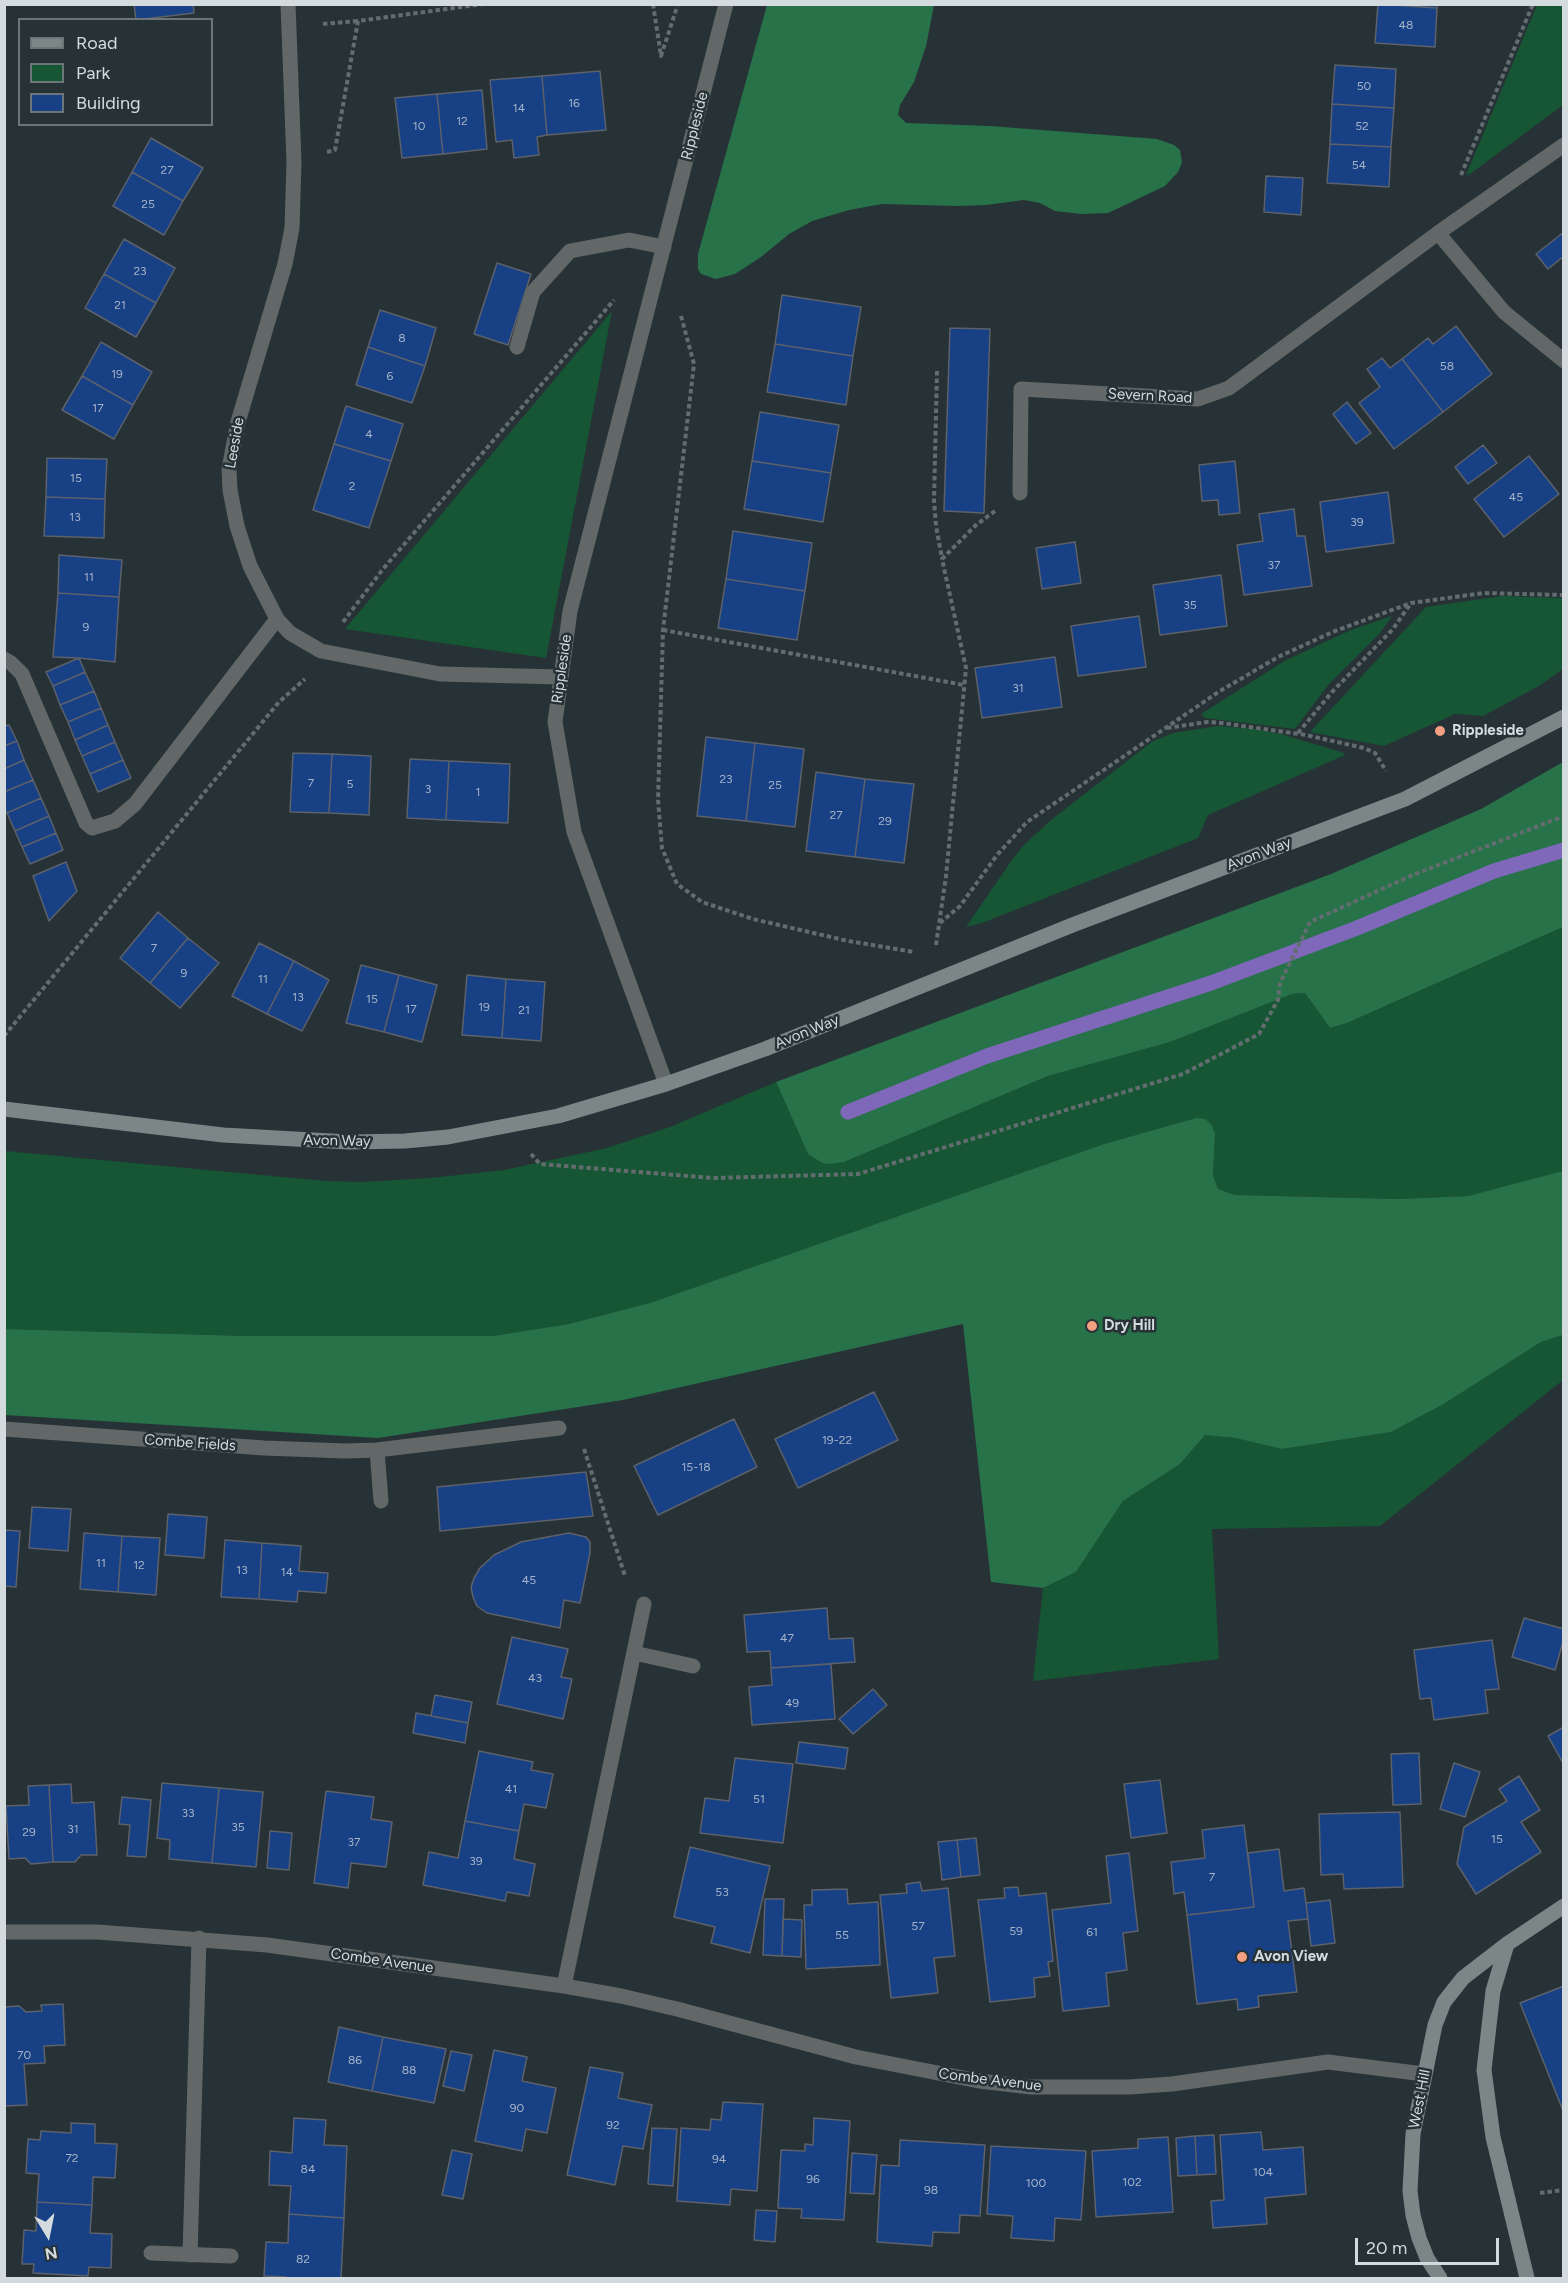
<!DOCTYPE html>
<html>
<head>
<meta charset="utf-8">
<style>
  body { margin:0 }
  #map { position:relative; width:1568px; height:2283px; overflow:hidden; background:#273236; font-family:Figtree,sans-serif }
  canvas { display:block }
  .frame { position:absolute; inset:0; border:6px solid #d4dbde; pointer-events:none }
  .legend { position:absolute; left:18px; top:18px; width:195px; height:108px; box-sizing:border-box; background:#273236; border:2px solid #6c7679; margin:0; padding:8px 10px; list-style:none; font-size:18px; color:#d4dbde }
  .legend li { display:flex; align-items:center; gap:12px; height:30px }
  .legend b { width:30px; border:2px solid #6c7679 }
  .north { position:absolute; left:18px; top:2205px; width:60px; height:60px; -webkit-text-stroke:4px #273236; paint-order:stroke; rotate:170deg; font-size:16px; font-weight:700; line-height:24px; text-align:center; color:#d4dbde }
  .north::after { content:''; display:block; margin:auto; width:21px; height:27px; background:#d4dbde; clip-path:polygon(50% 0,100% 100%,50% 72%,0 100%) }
  .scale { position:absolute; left:1355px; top:2238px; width:144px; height:27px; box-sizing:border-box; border:3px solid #d4dbde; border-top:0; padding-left:8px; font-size:18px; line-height:21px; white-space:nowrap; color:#d4dbde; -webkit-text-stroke:4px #273236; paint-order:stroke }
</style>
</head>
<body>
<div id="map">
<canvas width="1568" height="2283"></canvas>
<div class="frame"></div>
<ul class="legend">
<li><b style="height:8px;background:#7d8686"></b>Road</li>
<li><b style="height:16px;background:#165634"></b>Park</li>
<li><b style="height:16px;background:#184084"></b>Building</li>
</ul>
<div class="north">N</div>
<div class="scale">20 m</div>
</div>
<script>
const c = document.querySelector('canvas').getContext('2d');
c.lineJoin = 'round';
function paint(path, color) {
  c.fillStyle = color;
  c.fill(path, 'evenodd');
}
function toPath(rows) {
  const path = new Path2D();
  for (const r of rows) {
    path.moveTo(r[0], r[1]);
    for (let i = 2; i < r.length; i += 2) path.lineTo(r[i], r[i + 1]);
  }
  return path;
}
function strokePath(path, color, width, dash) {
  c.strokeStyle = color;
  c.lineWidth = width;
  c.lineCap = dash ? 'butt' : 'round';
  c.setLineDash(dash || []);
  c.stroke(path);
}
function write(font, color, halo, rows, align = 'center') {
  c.font = font + ' Figtree,sans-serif';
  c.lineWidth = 5;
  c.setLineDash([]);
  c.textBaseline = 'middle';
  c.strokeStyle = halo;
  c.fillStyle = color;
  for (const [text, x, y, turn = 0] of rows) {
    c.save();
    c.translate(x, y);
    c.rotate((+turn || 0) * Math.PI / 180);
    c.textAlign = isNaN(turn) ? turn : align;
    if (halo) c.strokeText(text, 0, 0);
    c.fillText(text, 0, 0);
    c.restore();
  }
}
const green = toPath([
  [1537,5,1563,5,1563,105,1470,174,1466,175],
  [612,311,546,658,345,629],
  [1502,596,1563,598,1563,669,1539,686,1483,716,1455,714,1384,746,1310,732,1426,607],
  [1392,616,1380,633,1329,684,1295,729,1205,718,1201,714,1286,660,1351,630],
  [1218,726,1255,729,1281,734,1344,753,1345,755,1208,815,1198,838,982,923,966,927,1012,860,1023,846,1051,820,1153,741,1173,733],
  [1563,927,1563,1171,1514,1185,1468,1196,1399,1199,1235,1195,1218,1189,1213,1175,1215,1133,1196,1118,1104,1144,653,1302,569,1324,493,1336,245,1336,5,1329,5,1151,325,1181,363,1182,431,1178,504,1170,607,1148,670,1127,776,1082,808,1154,822,1163,844,1162,1048,1076,1170,1042,1292,994,1305,993,1330,1028,1347,1023],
  [1563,1335,1563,1380,1380,1526,1212,1529,1219,1659,1033,1681,1043,1588,1076,1572,1123,1501,1180,1464,1205,1435,1235,1438,1282,1449,1391,1432,1442,1405,1541,1342]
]);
const forest = toPath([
  [767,5,934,5,926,46,914,82,900,105,898,115,906,123,990,126,1157,139,1174,145,1180,150,1182,162,1178,172,1165,186,1108,213,1082,214,1055,211,1040,203,1024,200,986,205,958,206,882,204,849,210,812,221,789,234,761,257,735,274,716,279,701,274,698,269,698,254],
  [1563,762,1563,927,1347,1023,1330,1028,1305,993,1292,994,1170,1042,1048,1076,844,1162,829,1164,822,1163,808,1154,776,1082,1331,874,1481,809],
  [1196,1118,1205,1119,1211,1124,1215,1133,1213,1175,1218,1189,1235,1195,1399,1199,1468,1196,1563,1171,1563,1335,1541,1342,1442,1405,1391,1432,1282,1449,1235,1438,1205,1435,1180,1464,1123,1501,1076,1572,1043,1588,991,1582,963,1324,623,1400,378,1438,5,1415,5,1329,245,1336,493,1336,569,1324,653,1302,1104,1144]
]);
const stream = toPath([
  [848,1112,987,1056,1211,983,1357,928,1494,871,1564,850]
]);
const building = toPath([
  [134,4,193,4,194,13,136,20,134,4],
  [1378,4,1437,8,1435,47,1375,43,1378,4],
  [1382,4,1437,4,1437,8,1382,4],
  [1335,65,1396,69,1394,108,1332,104,1335,65],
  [600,71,606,130,547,135,542,76,600,71],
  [542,76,547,135,537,137,539,155,514,158,512,140,496,142,490,80,542,76],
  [482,90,487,149,443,154,437,94,482,90],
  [437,94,443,154,402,158,395,98,437,94],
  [1332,104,1394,108,1391,147,1330,144,1332,104],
  [151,138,203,168,183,201,132,172,151,138],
  [1330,144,1391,147,1389,187,1327,183,1330,144],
  [132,172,183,201,164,235,113,206,132,172],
  [1266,176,1303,178,1301,215,1264,212,1266,176],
  [1564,232,1564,256,1548,269,1536,254,1564,232],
  [124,239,175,268,156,303,104,274,124,239],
  [497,263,531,274,508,345,474,334,497,263],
  [104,274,156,303,136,337,85,308,104,274],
  [782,295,861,307,853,356,775,344,782,295],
  [380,310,436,328,425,366,368,347,380,310],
  [1456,326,1492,374,1443,412,1402,359,1428,338,1433,344,1456,326],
  [950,328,990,329,984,513,944,511,950,328],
  [101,342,152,372,133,405,82,376,101,342],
  [775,344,853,356,846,405,767,392,775,344],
  [368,347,425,366,412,403,356,385,368,347],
  [1382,358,1390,368,1402,359,1443,412,1394,449,1359,403,1380,387,1367,369,1382,358],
  [82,376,133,405,114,439,62,410,82,376],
  [1347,402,1371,433,1356,444,1333,414,1347,402],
  [346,406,403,424,391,461,334,444,346,406],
  [760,412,839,425,831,473,752,461,760,412],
  [334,444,391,461,369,528,313,510,334,444],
  [1483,445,1497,463,1468,484,1455,467,1483,445],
  [1529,456,1559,494,1504,537,1474,499,1529,456],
  [47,458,107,459,105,499,46,497,47,458],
  [752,461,831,473,823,522,744,509,752,461],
  [1235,461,1240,513,1219,515,1218,500,1202,501,1199,465,1235,461],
  [1388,492,1394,543,1326,552,1320,502,1388,492],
  [46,497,105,499,104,538,44,536,46,497],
  [1294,509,1297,536,1305,536,1312,586,1244,595,1237,545,1263,541,1259,514,1294,509],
  [733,531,812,543,805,591,726,579,733,531],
  [1075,542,1081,583,1042,589,1036,548,1075,542],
  [59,555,122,560,119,597,58,593,59,555],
  [1221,575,1227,626,1160,635,1153,585,1221,575],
  [726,579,805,591,797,640,718,628,726,579],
  [58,593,119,597,115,662,79,658,53,657,58,593],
  [1139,616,1146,667,1078,676,1071,626,1139,616],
  [1055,657,1062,707,982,718,975,668,1055,657],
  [79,658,85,672,53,686,46,672,79,658],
  [85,672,94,691,60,705,53,686,85,672],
  [94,691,101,708,68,722,60,705,94,691],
  [101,708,108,725,75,740,68,722,101,708],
  [9,725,17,741,4,746,4,726,9,725],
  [108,725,115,742,82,756,75,740,108,725],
  [706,737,755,743,746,821,697,816,706,737],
  [17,741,24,760,4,769,4,746,17,741],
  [115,742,123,760,90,774,82,756,115,742],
  [755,743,804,749,795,827,746,821,755,743],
  [293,753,332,754,329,813,290,812,293,753],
  [332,754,371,756,369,815,329,813,332,754],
  [410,759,449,761,446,820,407,818,410,759],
  [24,760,33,780,4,792,4,769,24,760],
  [123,760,131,778,98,792,90,774,123,760],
  [449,761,510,764,508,823,446,820,449,761],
  [816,772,865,779,855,857,806,851,816,772],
  [865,779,914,784,904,863,855,857,865,779],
  [33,780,41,798,7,813,4,807,4,792,33,780],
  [41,798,49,816,15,831,7,813,41,798],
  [49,816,56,833,22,847,15,831,49,816],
  [56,833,63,850,30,864,22,847,56,833],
  [66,862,77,891,49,921,33,876,66,862],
  [158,912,188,938,150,983,120,958,158,912],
  [188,938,219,963,180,1008,150,983,188,938],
  [259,943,294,961,267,1014,232,996,259,943],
  [294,961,329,980,302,1031,267,1014,294,961],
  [361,965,399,975,384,1032,346,1023,361,965],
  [399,975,437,985,422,1042,384,1032,399,975],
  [467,975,506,979,502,1038,462,1035,467,975],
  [506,979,545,982,541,1041,502,1038,506,979],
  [874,1392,898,1440,798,1488,775,1439,874,1392],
  [734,1419,757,1467,658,1515,634,1466,734,1419],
  [586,1472,593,1516,440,1531,437,1487,586,1472],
  [32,1507,71,1509,68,1551,29,1548,32,1507],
  [168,1514,207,1517,204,1558,165,1555,168,1514],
  [4,1530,20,1531,16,1587,4,1586,4,1530],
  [84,1533,122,1536,118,1592,80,1589,84,1533],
  [569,1533,586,1537,590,1542,590,1553,580,1603,564,1600,560,1628,487,1613,477,1606,473,1597,471,1587,474,1578,480,1568,494,1555,521,1542,569,1533],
  [122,1536,160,1538,156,1595,118,1592,122,1536],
  [225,1540,262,1543,259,1599,221,1597,225,1540],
  [262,1543,301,1546,299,1571,328,1573,326,1593,298,1591,297,1602,259,1599,262,1543],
  [827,1608,829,1639,853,1638,855,1662,771,1668,770,1651,747,1652,744,1615,827,1608],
  [1524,1618,1564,1629,1564,1638,1555,1670,1512,1657,1524,1618],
  [512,1637,568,1649,561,1677,572,1679,563,1719,497,1704,512,1637],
  [1492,1640,1499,1689,1485,1690,1488,1713,1434,1720,1431,1698,1420,1699,1414,1650,1492,1640],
  [831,1664,835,1719,752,1725,749,1687,772,1685,771,1668,831,1664],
  [873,1689,887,1705,853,1734,839,1719,873,1689],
  [435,1695,472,1702,468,1723,431,1716,435,1695],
  [416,1713,468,1723,465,1743,413,1733,416,1713],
  [1564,1727,1564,1765,1548,1736,1564,1727],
  [799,1742,848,1748,845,1769,796,1763,799,1742],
  [479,1751,533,1762,531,1770,553,1774,546,1808,524,1804,519,1831,465,1821,479,1751],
  [1419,1753,1421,1804,1393,1805,1391,1754,1419,1753],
  [735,1758,793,1764,783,1843,700,1833,705,1798,729,1801,735,1758],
  [1454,1763,1480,1772,1465,1817,1440,1809,1454,1763],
  [1519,1776,1540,1810,1521,1822,1541,1852,1476,1894,1457,1864,1464,1827,1507,1801,1499,1789,1519,1776],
  [1160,1780,1167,1833,1131,1838,1124,1784,1160,1780],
  [162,1783,219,1788,212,1863,169,1859,170,1840,157,1838,162,1783],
  [71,1784,72,1803,94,1802,97,1855,81,1855,75,1862,53,1862,49,1785,71,1784],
  [49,1785,53,1862,31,1864,25,1858,9,1859,6,1806,29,1805,28,1786,49,1785],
  [219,1788,263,1792,256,1867,212,1863,219,1788],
  [326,1791,374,1797,371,1819,392,1822,386,1867,351,1863,348,1888,314,1883,326,1791],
  [122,1797,151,1800,146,1857,127,1856,130,1825,119,1824,122,1797],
  [1400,1812,1403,1887,1344,1889,1343,1874,1321,1875,1319,1814,1400,1812],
  [465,1821,519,1831,514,1859,535,1864,529,1896,507,1892,505,1901,423,1885,429,1852,458,1858,465,1821],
  [1244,1825,1254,1907,1187,1915,1184,1892,1174,1894,1171,1862,1205,1858,1202,1830,1244,1825],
  [270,1831,292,1833,289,1870,267,1868,270,1831],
  [976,1838,980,1875,961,1877,957,1840,976,1838],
  [957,1840,961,1877,942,1880,938,1842,957,1840],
  [690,1847,770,1866,750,1953,711,1943,715,1927,674,1917,690,1847],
  [1279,1849,1284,1891,1304,1888,1306,1903,1308,1919,1288,1921,1297,1992,1258,1996,1259,2007,1238,2010,1237,1999,1197,2004,1187,1915,1254,1907,1248,1853,1279,1849],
  [1129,1853,1138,1931,1123,1933,1127,1970,1106,1973,1109,2006,1063,2011,1052,1910,1111,1903,1106,1856,1129,1853],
  [920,1882,922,1891,948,1888,955,1956,934,1958,938,1993,891,1998,880,1895,907,1893,906,1884,920,1882],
  [1018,1887,1019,1896,1046,1893,1053,1961,1048,1962,1050,1976,1034,1978,1035,1997,990,2002,978,1900,1005,1898,1004,1888,1018,1887],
  [847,1889,848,1904,878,1902,880,1965,806,1969,804,1905,812,1905,812,1890,847,1889],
  [765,1899,784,1899,782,1956,763,1955,765,1899],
  [1330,1900,1335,1943,1311,1946,1306,1903,1330,1900],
  [783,1919,802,1920,801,1957,782,1956,783,1919],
  [1564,1986,1564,2113,1520,2003,1564,1986],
  [63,2004,65,2045,44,2046,45,2063,24,2064,27,2105,4,2106,4,2007,19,2006,26,2012,42,2011,41,2005,63,2004],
  [339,2027,383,2037,372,2091,328,2082,339,2027],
  [383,2037,446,2049,434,2103,372,2091,383,2037],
  [494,2050,527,2057,522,2081,556,2088,547,2133,526,2129,522,2151,475,2141,494,2050],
  [451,2051,472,2055,464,2091,443,2086,451,2051],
  [590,2067,623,2073,618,2098,652,2105,643,2149,623,2146,615,2185,567,2175,590,2067],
  [723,2102,763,2104,757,2191,731,2189,730,2205,677,2201,681,2128,710,2130,711,2119,721,2120,723,2102],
  [294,2118,326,2120,324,2145,347,2146,344,2218,289,2214,291,2186,269,2185,270,2151,292,2153,294,2118],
  [814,2118,850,2121,844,2220,801,2218,802,2209,778,2208,781,2150,805,2151,805,2144,813,2145,814,2118],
  [71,2123,95,2124,95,2143,117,2144,115,2178,93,2177,92,2205,37,2202,39,2174,26,2173,28,2139,40,2140,41,2131,71,2133,71,2123],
  [652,2128,677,2129,673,2186,648,2184,652,2128],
  [1261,2132,1263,2150,1303,2147,1306,2194,1265,2198,1267,2224,1213,2228,1211,2201,1224,2200,1220,2135,1261,2132],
  [1214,2135,1216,2174,1197,2175,1195,2136,1214,2135],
  [1195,2136,1197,2175,1178,2176,1176,2138,1195,2136],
  [1168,2137,1173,2212,1096,2217,1092,2151,1138,2148,1138,2139,1168,2137],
  [900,2140,985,2145,980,2216,960,2215,959,2233,933,2232,932,2246,877,2242,881,2165,899,2166,900,2140],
  [991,2146,1086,2151,1081,2220,1055,2218,1054,2241,1011,2238,1013,2216,987,2214,991,2146],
  [452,2150,472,2154,463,2199,442,2195,452,2150],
  [852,2153,877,2155,874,2194,850,2193,852,2153],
  [37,2202,92,2205,90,2233,112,2234,111,2268,89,2267,88,2276,33,2273,34,2264,22,2264,24,2230,36,2231,37,2202],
  [756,2210,777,2211,775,2242,754,2240,756,2210],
  [289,2214,344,2218,341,2278,286,2278,286,2277,264,2276,266,2242,288,2243,289,2214]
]);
const path = toPath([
  [653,4,661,56,678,4],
  [323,24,358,21],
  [327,152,335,150,358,21,483,4],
  [1461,175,1533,4],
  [681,316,694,364,663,630,658,800,662,848,677,884,702,902,753,919,848,941,914,952],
  [937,371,934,501,936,526,942,558],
  [343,622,383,569,614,300],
  [663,630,964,685],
  [1167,728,1207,722,1222,723,1306,735,1364,748,1375,753,1386,771],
  [1298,733,1332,692,1393,629,1411,603],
  [940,923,960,906,997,855,1027,822,1220,691,1278,657,1335,631,1411,603,1484,593,1564,595],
  [936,945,946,876,966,668,942,559,976,525,995,511],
  [4,1036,279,702,305,679],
  [531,1154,540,1164,713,1178,858,1174,1183,1074,1259,1034,1278,1000,1280,983,1310,922,1408,877,1564,816],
  [584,1449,625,1576],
  [1540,2193,1564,2190]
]);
const lane = toPath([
  [4,659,11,663,22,674,86,823,92,828,115,821,135,804,277,619]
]);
const street = toPath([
  [288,4,294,162,292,228,285,264,238,422,229,469,230,490,237,526,250,566,277,619,290,633,321,651,440,674,561,677],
  [1438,233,1504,312,1564,361],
  [517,347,533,292,570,251,629,240,664,247],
  [1020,493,1021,389,1198,399,1229,388,1438,233,1564,145],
  [666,1084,574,832,555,722,570,611,726,4],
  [4,1429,264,1448,345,1451,377,1450,559,1428],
  [377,1450,381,1501],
  [634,1653,693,1666],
  [4,1932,97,1932,267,1945,564,1986,621,1996,677,2009,856,2057,979,2081,1031,2087,1129,2087,1172,2084,1328,2062,1424,2074],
  [564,1986,644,1604],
  [151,2253,231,2256],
  [190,2255,199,1938]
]);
const secondary = toPath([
  [4,1109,223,1135,349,1142,405,1141,448,1137,558,1116,666,1084,765,1049,1075,924,1405,799,1564,717],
  [1507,1944,1493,1991,1484,2070,1493,2137,1527,2278],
  [1440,2278,1427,2258,1419,2238,1413,2215,1410,2191,1413,2134,1435,2025,1444,2002,1463,1978,1507,1944,1564,1906]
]);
const markers = [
  [1440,731,6,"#f39f82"],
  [1092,1326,6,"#f39f82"],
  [1242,1957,6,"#f39f82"]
];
const numberNames = [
  ["48",1406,25],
  ["50",1364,86],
  ["16",574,103],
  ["14",519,108],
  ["12",462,121],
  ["10",419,126],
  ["52",1362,126],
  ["54",1359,165],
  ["27",167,170],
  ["25",148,204],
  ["23",140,271],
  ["21",120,305],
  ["8",402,338],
  ["58",1447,366],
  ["19",117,374],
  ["6",390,376],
  ["17",98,408],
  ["4",369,434],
  ["15",76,478],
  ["2",352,486],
  ["45",1516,497],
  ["13",75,517],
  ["39",1357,522],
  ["37",1274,565],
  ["11",89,577],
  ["35",1190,605],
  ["9",86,627],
  ["31",1018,688],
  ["23",726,779],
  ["7",311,783],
  ["5",350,784],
  ["25",775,785],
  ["3",428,789],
  ["1",478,792],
  ["27",836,815],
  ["29",885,821],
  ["7",154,948],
  ["9",184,973],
  ["11",263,979],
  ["13",298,997],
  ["15",372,999],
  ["19",484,1007],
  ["17",411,1009],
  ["21",524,1010],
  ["19-22",837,1440],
  ["15-18",696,1467],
  ["11",101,1563],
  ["12",139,1565],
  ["13",242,1570],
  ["14",287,1572],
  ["45",529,1580],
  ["47",787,1638],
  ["43",535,1678],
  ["49",792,1703],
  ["41",511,1789],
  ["51",759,1799],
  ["33",188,1813],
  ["35",238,1827],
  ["31",73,1829],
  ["29",29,1832],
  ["15",1497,1839],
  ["37",354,1842],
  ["39",476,1861],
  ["7",1212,1877],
  ["53",722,1892],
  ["57",918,1926],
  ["59",1016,1931],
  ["61",1092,1932],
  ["55",842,1935],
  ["70",24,2055],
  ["86",355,2060],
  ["88",409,2070],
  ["90",517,2108],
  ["92",613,2125],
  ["72",72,2158],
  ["94",719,2159],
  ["84",308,2169],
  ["104",1263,2172],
  ["96",813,2179],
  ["102",1132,2182],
  ["100",1036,2183],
  ["98",931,2190],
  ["82",303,2259]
];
const streetNames = [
  ["Rippleside",695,126,-76],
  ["Severn Road",1150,396,3],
  ["Leeside",235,443,-80],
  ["Rippleside",562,669,-82],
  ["Avon Way",1259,854,-21],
  ["Avon Way",807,1032,-22],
  ["Avon Way",337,1141,1],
  ["Combe Fields",190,1443,4],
  ["Combe Avenue",382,1961,8],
  ["Combe Avenue",990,2080,7],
  ["West Hill",1420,2099,-79]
];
const poiNames = [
  ["Rippleside",1452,731],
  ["Dry Hill",1104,1326],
  ["Avon View",1254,1957]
];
paint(green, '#165634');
paint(forest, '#287249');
strokePath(stream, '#7f68ba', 15);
paint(building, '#184084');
strokePath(building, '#5c616b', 1.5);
strokePath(path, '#636d70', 4, [4.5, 3]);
strokePath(lane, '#626867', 15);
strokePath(street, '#626867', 15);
strokePath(secondary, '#7d8686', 15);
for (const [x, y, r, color] of markers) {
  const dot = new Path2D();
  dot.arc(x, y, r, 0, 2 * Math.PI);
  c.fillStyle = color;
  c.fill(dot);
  strokePath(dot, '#273236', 2);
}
write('12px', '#a5b4c8', null, numberNames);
write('15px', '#d4dbde', '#273236', streetNames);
write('bold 15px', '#d4dbde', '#273236', poiNames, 'left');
</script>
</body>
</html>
